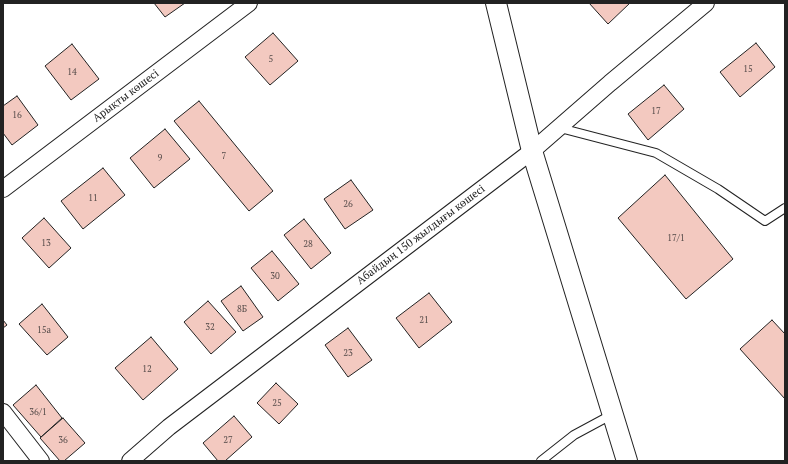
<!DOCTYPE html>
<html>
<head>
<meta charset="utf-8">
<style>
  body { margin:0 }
  #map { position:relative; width:788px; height:464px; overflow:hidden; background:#fff; font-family:"PT Serif",serif }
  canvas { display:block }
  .frame { position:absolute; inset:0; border:4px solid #222; pointer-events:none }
</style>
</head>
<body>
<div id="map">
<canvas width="788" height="464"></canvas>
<div class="frame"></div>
</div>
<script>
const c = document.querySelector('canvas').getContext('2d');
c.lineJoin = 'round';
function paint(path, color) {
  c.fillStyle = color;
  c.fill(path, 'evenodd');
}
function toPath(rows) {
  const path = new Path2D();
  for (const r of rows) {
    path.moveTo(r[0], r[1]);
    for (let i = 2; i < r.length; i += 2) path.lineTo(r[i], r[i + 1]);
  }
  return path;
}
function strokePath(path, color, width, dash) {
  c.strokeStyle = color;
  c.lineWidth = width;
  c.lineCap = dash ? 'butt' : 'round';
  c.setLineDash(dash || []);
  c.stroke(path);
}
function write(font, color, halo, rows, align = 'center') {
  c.font = font + ' "PT Serif",serif';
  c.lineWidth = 3;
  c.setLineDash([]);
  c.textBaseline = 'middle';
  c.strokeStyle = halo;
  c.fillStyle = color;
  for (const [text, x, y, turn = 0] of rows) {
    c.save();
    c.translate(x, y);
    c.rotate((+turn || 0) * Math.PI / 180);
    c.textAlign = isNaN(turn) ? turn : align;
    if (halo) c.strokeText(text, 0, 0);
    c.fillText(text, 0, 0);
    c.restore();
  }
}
const building = toPath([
  [154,3,185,3,165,17,154,3],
  [589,3,630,3,608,24,589,3],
  [273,33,298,61,270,85,245,57,273,33],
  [756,43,775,67,740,97,720,72,756,43],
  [72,44,99,79,71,100,45,66,72,44],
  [664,85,684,109,648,140,628,114,664,85],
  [17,96,38,125,12,145,3,133,3,106,17,96],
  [199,101,273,191,249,211,174,121,199,101],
  [165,129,190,159,154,188,130,158,165,129],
  [103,168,125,195,83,229,61,201,103,168],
  [665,175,733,259,686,299,618,218,665,175],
  [351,180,373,210,345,229,324,199,351,180],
  [44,218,71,248,49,268,22,238,44,218],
  [304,219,331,253,311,269,284,235,304,219],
  [272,251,299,284,278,301,251,268,272,251],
  [241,286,263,317,243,331,221,301,241,286],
  [429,293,452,322,419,348,396,318,429,293],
  [208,301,236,332,211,354,184,322,208,301],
  [42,304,68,337,47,355,19,324,42,304],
  [3,320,7,325,3,328,3,320],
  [772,320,785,334,785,399,740,349,772,320],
  [348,328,372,360,348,377,325,345,348,328],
  [151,337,178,369,143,400,115,368,151,337],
  [276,383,298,404,279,424,257,403,276,383],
  [36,385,62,418,41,437,13,405,36,385],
  [234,416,252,437,225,461,218,461,203,443,234,416],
  [63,418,85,443,64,461,60,461,40,438,63,418]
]);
const service = toPath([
  [560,128,656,153,718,189,765,221,785,208],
  [541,461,574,435,613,414]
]);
const minor = toPath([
  [3,189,249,3],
  [3,412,41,461],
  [130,461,169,427,532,151,610,83,706,3]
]);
const tertiary = toPath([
  [496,3,532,151,627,461]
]);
const numberNames = [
  ["5",271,59],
  ["15",748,69],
  ["14",72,72],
  ["17",656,111],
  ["16",17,115],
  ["7",224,156],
  ["9",160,158],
  ["11",93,198],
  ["26",348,204],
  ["17/1",676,238],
  ["13",46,243],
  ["28",308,244],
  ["30",275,276],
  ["8Б",242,309],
  ["21",424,320],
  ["32",210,327],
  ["15а",44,330],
  ["23",348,353],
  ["12",147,369],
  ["25",277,403],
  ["36/1",38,412],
  ["36",63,440],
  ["27",228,440]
];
const streetNames = [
  ["Арықты көшесі",126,96,-37],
  ["Абайдың 150 жылдығы көшесі",421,235,-37]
];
paint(building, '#f3c9c0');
strokePath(building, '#222', 1);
strokePath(service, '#222', 10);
strokePath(minor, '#222', 18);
strokePath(tertiary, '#222', 22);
strokePath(service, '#fff', 8);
strokePath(minor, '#fff', 16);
strokePath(tertiary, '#fff', 20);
write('9px', '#564c4a', null, numberNames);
write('11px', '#222', '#fff', streetNames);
</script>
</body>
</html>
